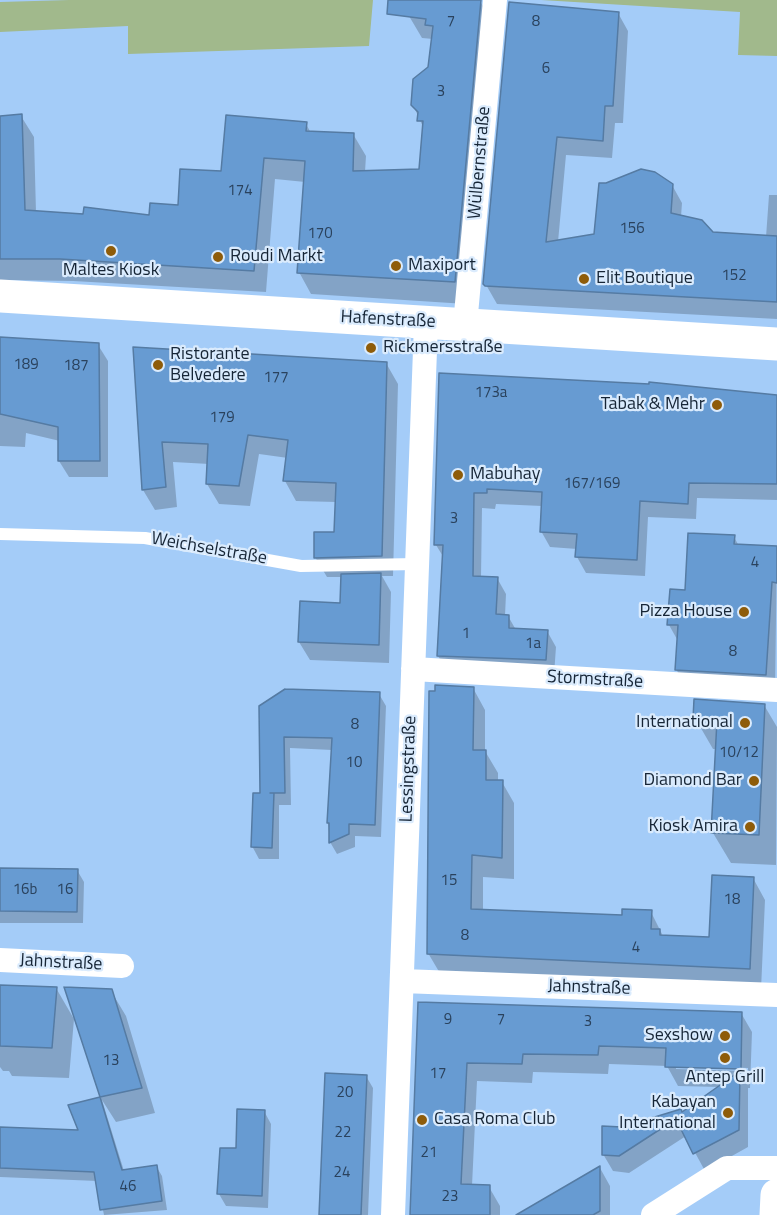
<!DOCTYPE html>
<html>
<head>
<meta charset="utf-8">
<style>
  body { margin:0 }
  canvas { display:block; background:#a4ccf8 }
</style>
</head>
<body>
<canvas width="777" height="1215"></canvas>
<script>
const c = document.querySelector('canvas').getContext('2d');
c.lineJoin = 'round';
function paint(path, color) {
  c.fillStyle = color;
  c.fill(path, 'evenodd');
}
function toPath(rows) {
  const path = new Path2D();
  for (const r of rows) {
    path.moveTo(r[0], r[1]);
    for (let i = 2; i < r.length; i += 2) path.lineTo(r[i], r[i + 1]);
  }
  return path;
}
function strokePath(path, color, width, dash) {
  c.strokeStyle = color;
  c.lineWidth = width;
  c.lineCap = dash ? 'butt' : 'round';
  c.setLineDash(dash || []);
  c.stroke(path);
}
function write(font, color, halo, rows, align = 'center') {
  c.font = font + ' "Titillium Web",sans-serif';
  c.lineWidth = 4.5;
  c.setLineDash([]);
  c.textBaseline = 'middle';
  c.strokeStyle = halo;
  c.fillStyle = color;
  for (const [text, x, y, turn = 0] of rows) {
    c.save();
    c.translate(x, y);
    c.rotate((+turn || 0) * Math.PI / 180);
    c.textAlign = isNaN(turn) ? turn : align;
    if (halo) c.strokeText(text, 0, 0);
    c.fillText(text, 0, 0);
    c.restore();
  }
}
const green = toPath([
  [69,0,373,0,369,46,128,54,128,26,0,32,0,2],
  [541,0,777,0,777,56,738,55,740,12]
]);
const shadow = toPath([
  [411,0,480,1,492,22,466,304,311,294,299,272,305,182,275,179,266,292,73,281,0,280,0,117,21,116,34,137,36,212,151,216,180,206,222,173,306,124,311,133,353,134,366,156,365,172,420,171,424,129,413,105,430,68,433,39,422,38,409,16],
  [618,13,628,31,623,123,615,123,612,158,566,155,558,242,595,235,672,185,682,203,681,217,712,233,766,237,769,195,777,195,777,319,497,304,485,283],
  [0,340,98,345,108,361,108,477,69,477,59,461,60,441,26,433,25,447,0,446],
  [135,348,386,363,398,384,393,576,382,576,391,592,389,663,310,660,299,642,342,604,343,577,327,577,315,557,335,534,336,502,296,501,285,481,288,458,259,454,250,506,219,504,207,484,209,464,173,462,177,507,155,510,143,490],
  [440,374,777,396,777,500,697,498,696,519,648,517,645,576,586,573,577,557,577,549,550,547,541,531,542,506,496,504,495,509,482,508,481,578,497,578,506,594,505,616,508,616,516,630,547,631,556,647,554,675,447,671,438,656,444,558,436,545],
  [734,537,739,546,777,547,775,691,686,686,676,669,678,641,669,625,687,591],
  [473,688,485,710,485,751,498,773,498,782,502,782,514,803,514,879,483,877,483,911,623,917,651,912,663,936,710,939,753,878,765,900,761,990,441,975,428,953],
  [379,694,386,706,381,837,355,836,355,847,337,854,330,842,328,823,332,750,290,748,291,805,279,805,279,859,259,859,252,846,261,795,260,707],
  [764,705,777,727,776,865,731,863,713,833,717,749,713,749,695,718],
  [0,870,77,870,84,882,83,923,0,923],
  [0,987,56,988,74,1019,69,1078,12,1076,9,1071,3,1071,0,1067],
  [66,988,111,991,126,1016,155,1113,116,1122,102,1100,124,1171,156,1166,162,1176,167,1210,104,1215,97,1181,0,1177,0,1128,80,1132,70,1106,101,1098],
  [420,1004,741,1013,752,1032,750,1088,748,1088,748,1147,705,1171,686,1136,629,1173,613,1171,603,1154,622,1128,681,1114,720,1087,678,1086,667,1066,609,1064,608,1074,533,1072,532,1083,477,1081,472,1186,489,1187,500,1206,500,1215,412,1215],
  [676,1066,748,1068,748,1071,676,1069],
  [366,1076,373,1088,368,1215,320,1215],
  [264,1111,271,1124,268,1208,226,1206,219,1194,237,1150],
  [600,1168,610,1186,610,1215,519,1215]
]);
const building = toPath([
  [388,0,481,0,455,282,297,273,305,161,264,158,254,271,60,259,0,259,0,116,22,114,25,210,83,214,84,207,149,215,150,203,178,205,180,169,221,171,226,115,307,122,306,131,354,133,353,171,419,169,423,121,417,121,418,112,411,105,413,79,428,67,433,26,425,25,426,19,387,14,388,0],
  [509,2,619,12,613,106,605,106,603,141,557,137,546,242,594,234,599,183,606,183,641,169,655,172,673,184,671,213,702,220,713,232,777,236,777,302,485,286,483,284,509,2],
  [0,337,99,343,100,461,58,461,58,427,0,414,0,337],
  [133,347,387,362,382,556,314,558,314,532,334,532,336,483,283,481,288,440,248,435,239,486,206,484,208,444,162,442,166,487,142,490,133,347],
  [439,373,649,384,649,382,777,395,777,484,689,483,688,504,640,501,637,560,575,557,577,534,540,532,542,492,487,489,487,493,474,493,473,576,498,577,496,614,509,615,509,628,548,630,546,660,437,656,443,545,434,545,439,373],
  [688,533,735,535,734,544,777,546,777,583,772,582,766,675,675,670,678,625,667,625,670,589,685,590,688,533],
  [381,573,379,645,298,642,300,601,340,603,341,574,381,573],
  [435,685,474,687,473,750,486,750,486,780,503,780,502,858,472,855,471,909,622,915,622,909,652,910,651,929,660,929,660,935,709,937,712,875,754,877,750,969,427,954,429,691,435,691,435,685],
  [285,689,380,692,375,825,349,824,349,834,329,843,329,823,327,823,332,738,284,737,285,793,270,793,274,793,272,848,251,847,253,793,260,793,259,706,285,689],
  [694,699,765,704,759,835,711,833,717,720,693,719,694,699],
  [0,868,78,869,77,912,0,911,0,868],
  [0,985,57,987,52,1048,0,1046,0,985],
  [64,987,112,989,142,1088,100,1097,64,987],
  [418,1002,742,1012,741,1069,665,1067,666,1048,599,1046,598,1055,523,1054,522,1064,467,1063,461,1184,490,1185,490,1215,410,1215,418,1002],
  [740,1071,739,1130,693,1154,676,1119,619,1156,602,1155,602,1126,622,1127,681,1109,682,1112,740,1071],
  [325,1073,367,1075,361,1215,319,1215,325,1073],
  [100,1097,122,1170,157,1165,162,1201,100,1210,94,1172,0,1168,0,1127,78,1130,68,1105,100,1097],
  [237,1109,265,1110,262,1196,217,1194,220,1148,236,1148,237,1109],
  [600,1166,600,1211,593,1215,516,1215,600,1166]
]);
const lane = toPath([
  [0,534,145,538,301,566,417,564]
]);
const street = toPath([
  [465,325,495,0],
  [413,669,777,690],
  [0,960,122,966],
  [402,981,777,995],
  [393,1215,426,323],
  [653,1215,727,1168,777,1168]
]);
const secondary = toPath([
  [0,296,777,344],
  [776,1215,777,1195]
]);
const markers = [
  [111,251,6,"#8e5c0a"],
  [218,257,6,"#8e5c0a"],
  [396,266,6,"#8e5c0a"],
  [584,279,6,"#8e5c0a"],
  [371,348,6,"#8e5c0a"],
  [158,365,6,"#8e5c0a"],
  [717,405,6,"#8e5c0a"],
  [458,475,6,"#8e5c0a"],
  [744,612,6,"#8e5c0a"],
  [745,723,6,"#8e5c0a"],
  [754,781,6,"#8e5c0a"],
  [750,827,6,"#8e5c0a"],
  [725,1036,6,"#8e5c0a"],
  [725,1058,6,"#8e5c0a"],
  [728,1113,6,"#8e5c0a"],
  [422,1120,6,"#8e5c0a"]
];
const numberNames = [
  ["7",451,22],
  ["8",536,22],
  ["6",546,69],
  ["3",441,92],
  ["174",240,191],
  ["156",632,229],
  ["170",320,234],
  ["152",734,276],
  ["189",26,365],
  ["187",76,366],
  ["177",276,378],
  ["173a",491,393],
  ["179",222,418],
  ["167/169",592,484],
  ["3",454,519],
  ["4",755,563],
  ["1",466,634],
  ["1a",533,644],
  ["8",733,652],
  ["8",355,725],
  ["10/12",739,753],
  ["10",354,763],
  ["15",449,881],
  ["16b",25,890],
  ["16",65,890],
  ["18",732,900],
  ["8",465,936],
  ["4",636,948],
  ["9",448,1020],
  ["7",501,1020],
  ["3",588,1022],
  ["13",111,1061],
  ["17",438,1074],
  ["20",345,1093],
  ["22",343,1133],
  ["21",429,1153],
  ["24",342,1173],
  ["46",128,1187],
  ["23",450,1197]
];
const streetNames = [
  ["Wülbernstraße",480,163,-85],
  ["Hafenstraße",388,320,3],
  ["Weichselstraße",209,549,10],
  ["Stormstraße",595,680,3],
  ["Lessingstraße",409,769,-88],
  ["Jahnstraße",61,963,3],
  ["Jahnstraße",589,988,2]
];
const poiNames = [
  ["Roudi Markt",230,257],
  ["Maxiport",408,266],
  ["Maltes Kiosk",111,271,"center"],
  ["Elit Boutique",596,279],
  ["Rickmersstraße",383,348],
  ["Ristorante",170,355],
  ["Belvedere",170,376],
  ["Tabak & Mehr",705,405,"right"],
  ["Mabuhay",470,475],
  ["Pizza House",732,612,"right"],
  ["International",733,723,"right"],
  ["Diamond Bar",742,781,"right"],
  ["Kiosk Amira",738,827,"right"],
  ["Sexshow",713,1036,"right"],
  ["Antep Grill",725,1078,"center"],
  ["Kabayan",716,1103,"right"],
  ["International",716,1124,"right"],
  ["Casa Roma Club",434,1120]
];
paint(green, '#a1b98c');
paint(shadow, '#0003');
paint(building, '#679bd2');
strokePath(building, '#557ba3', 1.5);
strokePath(lane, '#fff', 12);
strokePath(street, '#fff', 24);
strokePath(secondary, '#fff', 33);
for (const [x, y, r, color] of markers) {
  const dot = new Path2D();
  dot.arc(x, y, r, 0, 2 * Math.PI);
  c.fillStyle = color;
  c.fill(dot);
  strokePath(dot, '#daebfd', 2);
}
write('15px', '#2a425d', null, numberNames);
write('18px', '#162536', '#daebfd', streetNames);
write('18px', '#162536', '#daebfd', poiNames, 'left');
</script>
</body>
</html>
